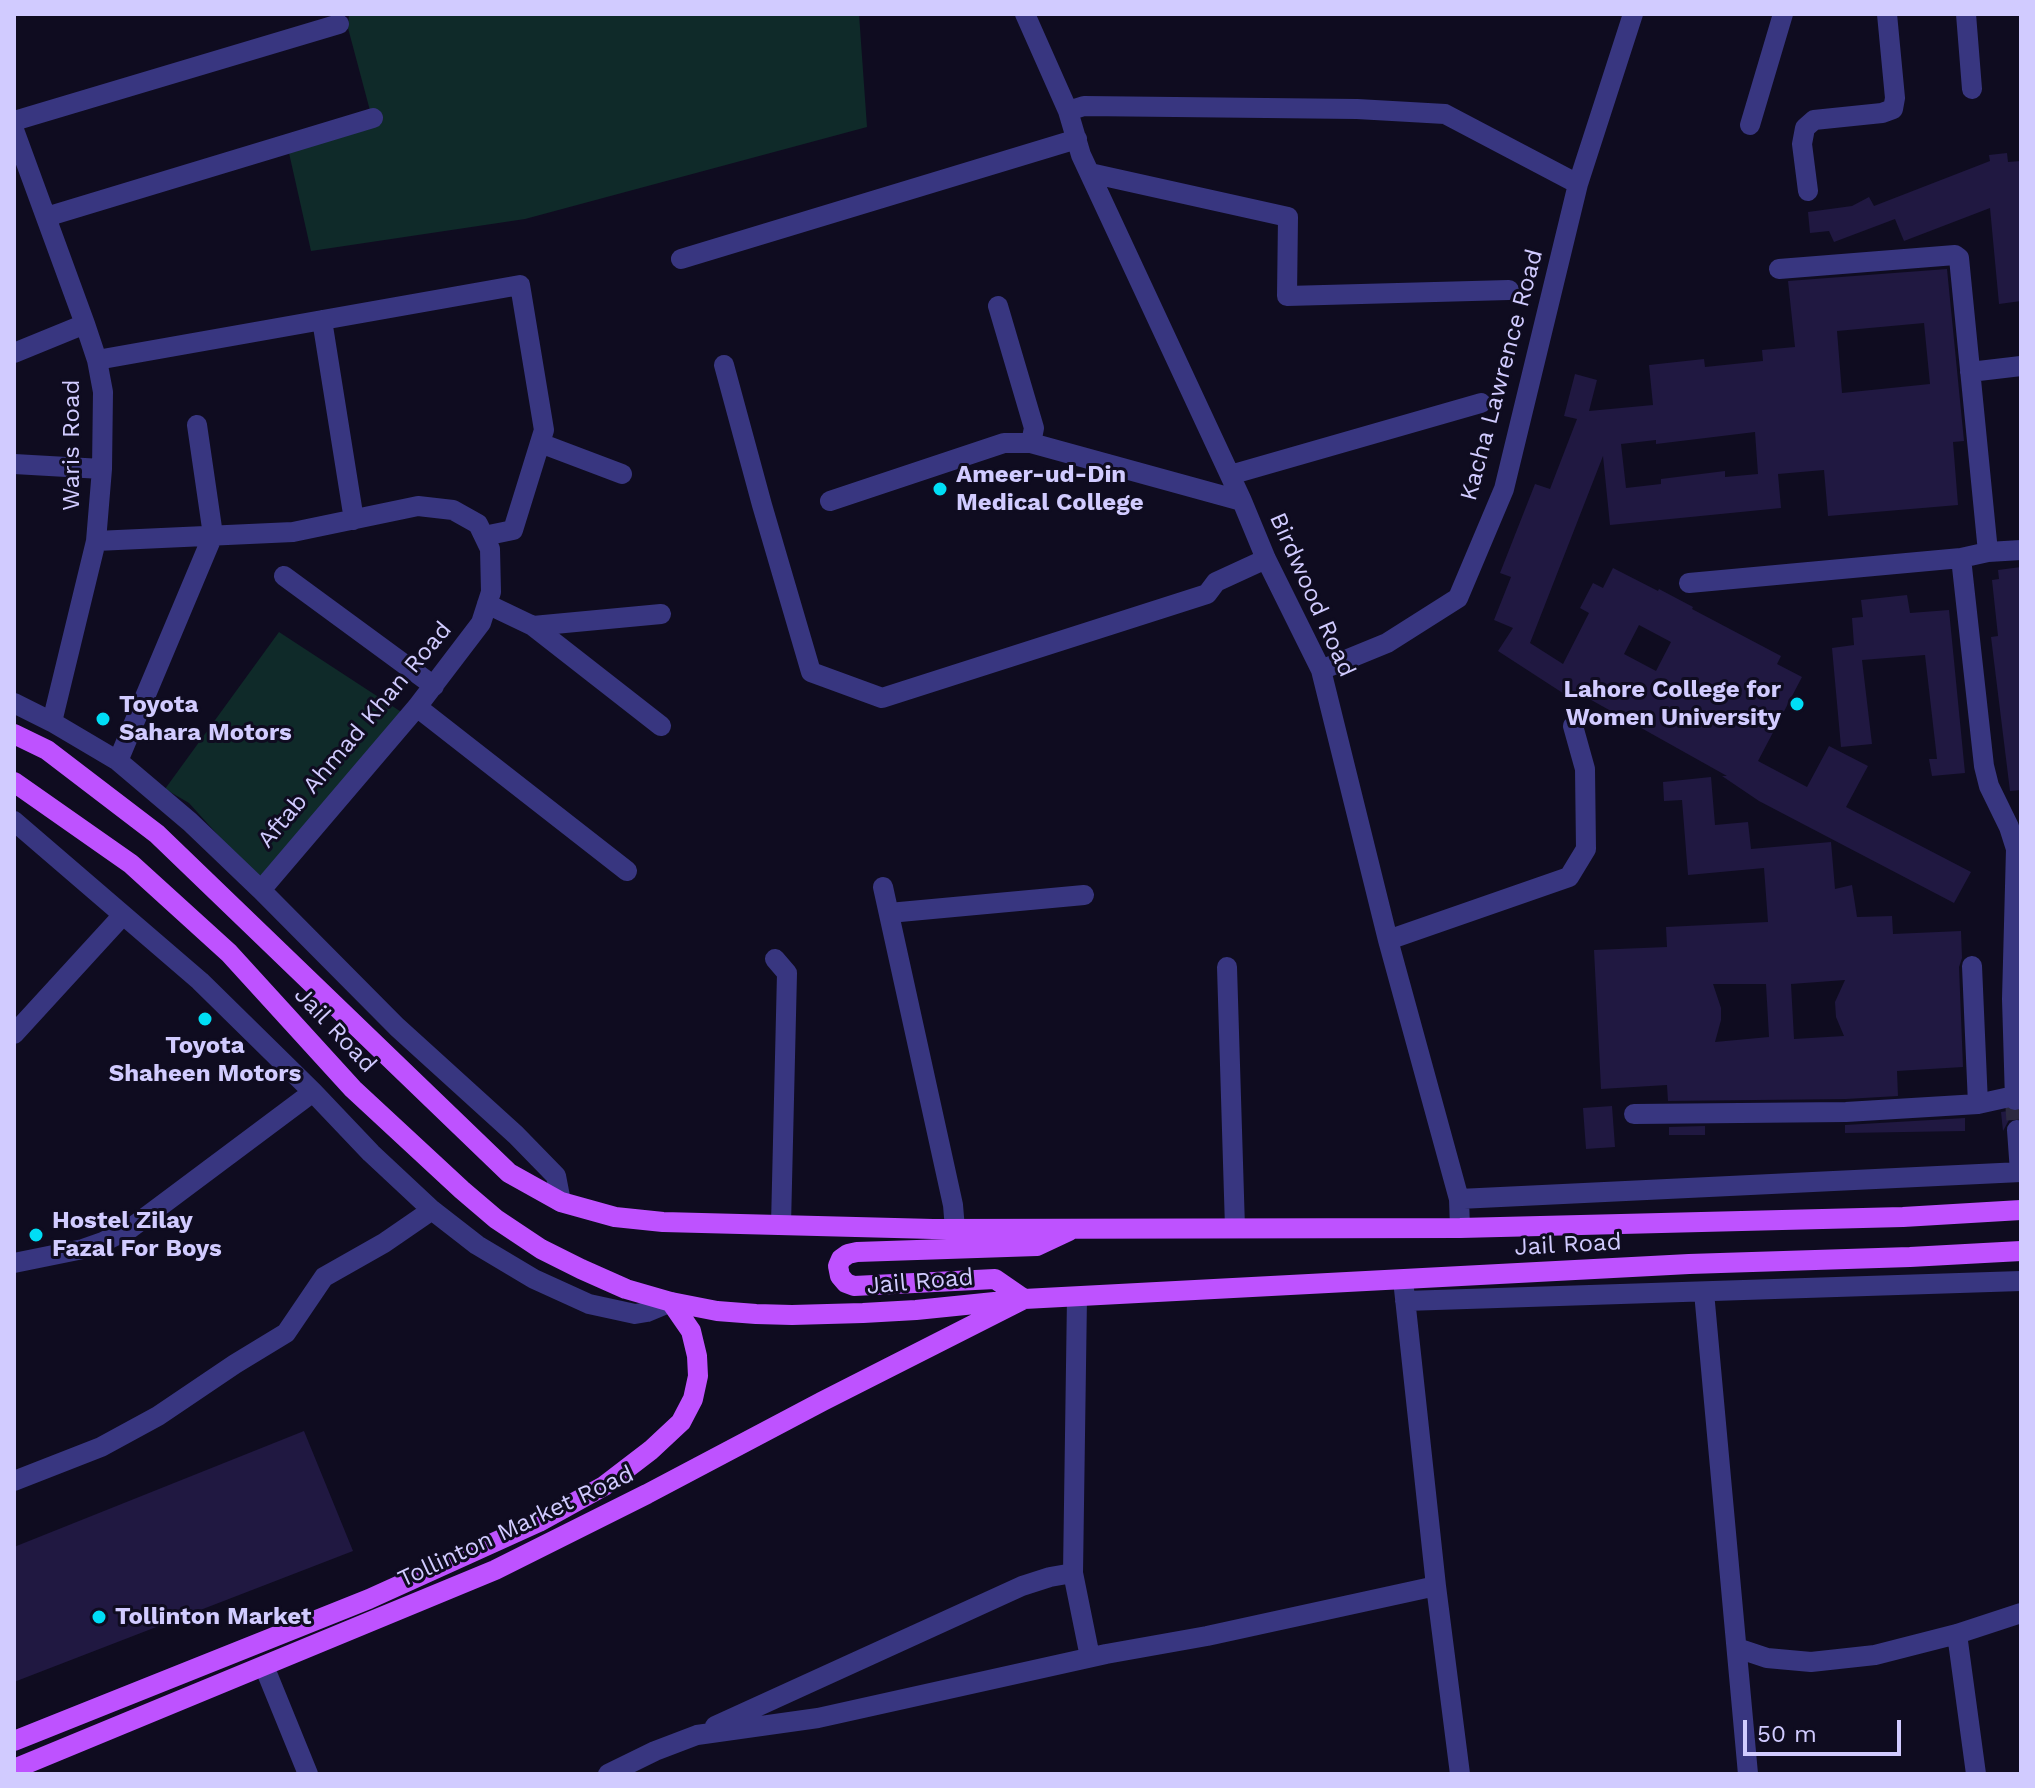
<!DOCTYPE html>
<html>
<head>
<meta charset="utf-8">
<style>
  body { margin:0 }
  #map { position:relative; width:2035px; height:1788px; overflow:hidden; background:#0f0c20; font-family:"Work Sans",sans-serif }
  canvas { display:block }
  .frame { position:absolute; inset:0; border:16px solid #d1cbff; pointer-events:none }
  .scale { position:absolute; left:1743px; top:1720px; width:158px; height:36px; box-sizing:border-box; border:4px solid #d1cbff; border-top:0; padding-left:10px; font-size:24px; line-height:28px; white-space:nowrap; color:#d1cbff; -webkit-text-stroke:6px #0f0c20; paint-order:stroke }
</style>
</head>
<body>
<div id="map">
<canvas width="2035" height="1788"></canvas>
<div class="frame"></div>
<div class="scale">50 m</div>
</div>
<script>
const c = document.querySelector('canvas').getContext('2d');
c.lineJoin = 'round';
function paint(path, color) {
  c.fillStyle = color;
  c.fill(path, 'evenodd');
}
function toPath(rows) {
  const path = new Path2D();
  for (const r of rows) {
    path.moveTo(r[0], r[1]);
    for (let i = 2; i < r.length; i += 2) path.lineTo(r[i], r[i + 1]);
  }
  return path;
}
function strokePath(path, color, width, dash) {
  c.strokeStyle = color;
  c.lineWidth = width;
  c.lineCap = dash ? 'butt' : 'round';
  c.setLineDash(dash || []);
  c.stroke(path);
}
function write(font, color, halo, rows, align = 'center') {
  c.font = font + ' "Work Sans",sans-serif';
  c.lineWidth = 6;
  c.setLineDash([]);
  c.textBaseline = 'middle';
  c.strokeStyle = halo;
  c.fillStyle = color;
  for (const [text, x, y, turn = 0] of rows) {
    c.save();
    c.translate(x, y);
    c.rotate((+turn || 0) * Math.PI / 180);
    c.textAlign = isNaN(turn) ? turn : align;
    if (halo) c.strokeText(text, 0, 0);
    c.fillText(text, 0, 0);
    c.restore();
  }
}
const green = toPath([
  [349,14,859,14,867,127,525,219,311,251,287,144,372,118,348,28],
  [279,632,409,717,262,884,189,803,165,789]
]);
const building = toPath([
  [2007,153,2008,162,2021,161,2021,301,1999,304,1990,208,1904,241,1895,219,1834,242,1829,231,1810,233,1808,212,1852,206,1869,197,1874,206,1990,161,1989,155],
  [1947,269,1964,441,1953,442,1958,505,1828,516,1824,470,1778,474,1781,508,1610,525,1603,456,1530,643,1563,664,1589,613,1580,608,1593,583,1603,588,1613,568,1658,591,1659,589,1693,607,1692,609,1781,656,1777,664,1802,677,1758,761,1807,787,1829,746,1868,766,1846,807,1971,872,1954,903,1759,801,1722,776,1727,776,1577,692,1572,699,1498,651,1513,628,1494,620,1511,577,1500,573,1535,484,1550,489,1577,419,1564,416,1575,374,1597,380,1589,411,1653,405,1649,365,1704,359,1705,367,1763,361,1762,350,1795,347,1788,281],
  [1924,323,1930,384,1842,393,1837,331],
  [1755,432,1758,474,1725,477,1725,471,1661,479,1661,484,1626,488,1621,444,1656,440,1656,444],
  [1639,625,1671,642,1656,671,1624,654],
  [2021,567,2021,790,2010,791,1991,637,1998,636,1992,580,1999,579,1998,570],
  [1907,595,1910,613,1949,610,1965,773,1932,776,1929,759,1937,759,1925,655,1862,660,1872,744,1841,747,1832,648,1854,645,1852,618,1863,617,1861,600],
  [1711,777,1715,825,1748,822,1751,849,1831,842,1835,889,1852,885,1857,917,1892,916,1893,934,1961,931,1962,958,1959,967,1963,1067,1897,1071,1898,1096,1846,1099,1668,1101,1667,1085,1601,1089,1594,950,1667,947,1666,927,1768,922,1764,868,1688,875,1682,800,1664,801,1663,782],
  [1845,980,1835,1002,1836,1017,1844,1036,1794,1039,1791,984],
  [1713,984,1766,984,1769,1037,1715,1042,1721,1020,1721,1008],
  [1612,1106,1615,1147,1586,1149,1583,1108],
  [2008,1111,2015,1113,2021,1111,2021,1118,2015,1117,2009,1120,2003,1131,2001,1112],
  [1965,1118,1965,1131,1845,1133,1845,1125],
  [1705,1126,1705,1135,1669,1135,1669,1127],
  [304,1431,353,1551,14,1682,14,1547]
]);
const minorTunnel = toPath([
  [2015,1100,2017,1130]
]);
const minor = toPath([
  [1025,14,1068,111,1081,155,1242,501,1266,559,1321,670,1388,940,1459,1199,1460,1228],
  [1966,14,1972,89],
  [1068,111,1084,106,1357,109,1445,114,1578,184],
  [14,121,339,24],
  [1750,125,1783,14],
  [14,130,85,324,97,360,103,392,102,469,96,541,52,722],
  [1090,173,1288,217,1287,296,1509,290],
  [1808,191,1802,144,1805,128,1814,120,1882,113,1893,109,1895,98,1887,14],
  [46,217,373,118],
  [681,259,1077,139],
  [1779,269,1955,255,1959,258,1988,552],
  [998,306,1034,428,1031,443],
  [322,320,354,520],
  [14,353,85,324],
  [97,360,520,285,544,430,513,530,484,536],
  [724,365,762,505,811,672,882,698,1207,594,1216,582,1266,559],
  [1970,372,2021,366],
  [540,443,622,474],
  [14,464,102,469],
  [1230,475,1481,403],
  [830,501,1004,443,1031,443,1242,501],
  [96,541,293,532,418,506,453,510,478,524,490,549,491,592,481,623,417,707,261,890],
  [1961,558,1984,766,1989,786,2009,827,2016,849,2012,999,2015,1100],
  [284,576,434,686],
  [1689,583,1961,558,1988,552,2021,550],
  [487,604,533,626,661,614],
  [533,626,661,726],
  [1321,670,1387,643,1458,598,1504,489,1578,184,1633,14],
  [14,703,52,722,118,761,190,822,261,890,397,1027,516,1135,556,1176,561,1202],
  [417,707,627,871],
  [118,761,213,535,197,425],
  [14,821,200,981,313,1092,371,1153,432,1210,477,1245,534,1279,589,1304,635,1314,647,1312,671,1302],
  [883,887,953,1205,955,1229],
  [889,913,1084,895],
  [1388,940,1569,877,1586,849,1585,769,1573,726],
  [775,959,787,973,781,1225],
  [1972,966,1978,1104],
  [1227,967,1235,1228],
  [14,1034,123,915],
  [1634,1114,1846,1112,1978,1104,2014,1096],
  [2017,1130,2020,1172],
  [1459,1199,2021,1172],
  [14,1263,83,1249,103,1242,131,1228,313,1092],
  [1404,1289,1436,1586,1460,1774],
  [1704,1292,1748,1774],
  [1077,1297,1073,1573,1090,1657],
  [1405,1301,2021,1281],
  [14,1481,101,1447,158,1416,235,1364,286,1333,324,1277,384,1243,432,1210],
  [1957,1634,1976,1774],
  [1737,1648,1767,1658,1811,1662,1875,1655,1957,1634,2021,1613],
  [264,1666,308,1774],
  [715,1726,1022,1586,1050,1577,1073,1573],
  [608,1774,655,1751,697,1735,818,1718,1106,1654,1207,1636,1436,1586]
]);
const major = toPath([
  [14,734,47,750,157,834,509,1173,561,1202,615,1217,663,1222,933,1229,1460,1228,1903,1217,2021,1210],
  [14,782,131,864,229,953,353,1089,462,1190,496,1219,541,1249,581,1269,626,1289,671,1302,717,1311,756,1314,792,1315,863,1313,916,1310,1024,1299,1689,1264,1910,1257,2021,1251],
  [14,1741,369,1599,539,1522,604,1486,651,1450,681,1422,693,1399,698,1376,697,1356,691,1331,671,1302],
  [14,1769,495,1570,647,1494,823,1401,1024,1299,995,1279,854,1286,846,1283,840,1276,838,1266,841,1259,848,1254,857,1252,1037,1246,1069,1231]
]);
const markers = [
  [940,489,8,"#00def6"],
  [1797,704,8,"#00def6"],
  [103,719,8,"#00def6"],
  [205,1019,8,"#00def6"],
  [36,1235,8,"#00def6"],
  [99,1617,8,"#00def6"]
];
const streetNames = [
  ["Kacha Lawrence Road",1502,375,-75],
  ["Waris Road",72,445,-90],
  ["Birdwood Road",1312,595,66],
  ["Aftab Ahmad Khan Road",355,735,-50],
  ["Jail Road",335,1030,47],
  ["Jail Road",1568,1245,-3],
  ["Jail Road",920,1282,-5],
  ["Tollinton Market Road",516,1527,-25]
];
const poiNames = [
  ["Ameer-ud-Din",956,475],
  ["Medical College",956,503],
  ["Lahore College for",1781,690,"right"],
  ["Women University",1781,718,"right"],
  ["Toyota",119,705],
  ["Sahara Motors",119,733],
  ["Toyota",205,1046,"center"],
  ["Shaheen Motors",205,1074,"center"],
  ["Hostel Zilay",52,1221],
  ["Fazal For Boys",52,1249],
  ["Tollinton Market",115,1617]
];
paint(green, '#0f2a29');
paint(building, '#201841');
strokePath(minorTunnel, '#2c2941', 20, [20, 10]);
strokePath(minor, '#383680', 20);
strokePath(major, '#be52ff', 20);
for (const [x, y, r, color] of markers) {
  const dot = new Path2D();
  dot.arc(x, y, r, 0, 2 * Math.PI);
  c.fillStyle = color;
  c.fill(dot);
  strokePath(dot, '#0f0c20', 3);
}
write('24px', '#d1cbff', '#0f0c20', streetNames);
write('bold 24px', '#d1cbff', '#0f0c20', poiNames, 'left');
</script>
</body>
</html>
